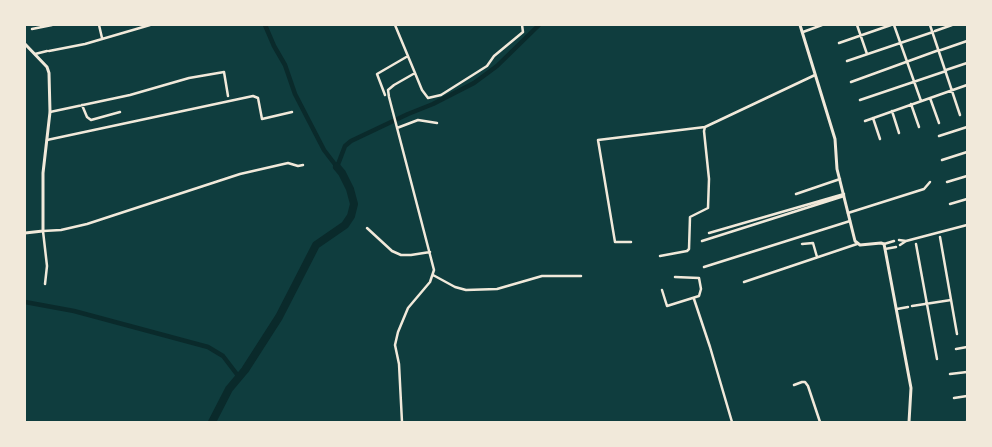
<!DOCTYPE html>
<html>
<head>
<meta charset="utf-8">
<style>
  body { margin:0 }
  #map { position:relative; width:992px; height:447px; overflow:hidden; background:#0f3d3e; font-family:Figtree,sans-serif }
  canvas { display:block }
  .frame { position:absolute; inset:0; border:26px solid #f1e9da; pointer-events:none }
</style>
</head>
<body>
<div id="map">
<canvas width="992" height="447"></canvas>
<div class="frame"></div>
</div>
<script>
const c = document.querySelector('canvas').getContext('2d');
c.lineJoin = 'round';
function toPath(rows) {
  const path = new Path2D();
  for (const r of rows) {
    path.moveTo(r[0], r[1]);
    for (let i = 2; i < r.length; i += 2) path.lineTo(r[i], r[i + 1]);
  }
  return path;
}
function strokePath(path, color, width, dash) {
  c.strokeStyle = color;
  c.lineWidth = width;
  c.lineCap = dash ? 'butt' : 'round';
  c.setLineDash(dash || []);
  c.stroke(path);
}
const canal = toPath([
  [265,25,274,46,285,65,295,94,324,150,337,167,345,146,351,141,408,114,433,104,474,83,497,66,539,25],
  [25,302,74,311,208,347,223,356,239,377]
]);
const river = toPath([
  [212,422,229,389,245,370,279,317,316,245,345,225,351,216,354,204,350,189,342,173,337,167]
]);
const minor = toPath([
  [99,25,102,38],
  [395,25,415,73],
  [857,25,867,54],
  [894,25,921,101],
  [930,25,960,115],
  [32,29,52,25],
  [935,31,952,25],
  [803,32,822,25],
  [839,43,891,25],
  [941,50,967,41],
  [49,51,85,44,150,25],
  [35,54,47,51],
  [847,61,933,32],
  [946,70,967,63],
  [851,82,939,50],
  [385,95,377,74,408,56],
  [930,98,939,123],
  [860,100,946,71],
  [911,104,919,127],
  [82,105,87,117,91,120,120,112],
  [892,111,899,133],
  [50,112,130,95,189,78,224,72,228,96],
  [873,118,880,139],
  [865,121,967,85],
  [397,128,418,120,437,123],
  [939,136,967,127],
  [47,140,253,96,258,98,262,119,292,112],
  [942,160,967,152],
  [947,182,967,176],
  [796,194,840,179],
  [950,204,967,199],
  [848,213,924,189,930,182],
  [367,228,392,251,401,255,411,255,430,252],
  [709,233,844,194],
  [940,237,957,334],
  [899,240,906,241],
  [702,241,844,196],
  [631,242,615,242,598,140,705,127],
  [802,244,813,243,817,257],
  [884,244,894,241],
  [916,244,937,359],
  [900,245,906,241,967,225],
  [885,249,896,247],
  [660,256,687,251,689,249,690,217,708,208,709,179,704,131,705,127,815,75],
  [704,267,850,221],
  [433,275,455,287,466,290,497,289,542,276,581,276],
  [744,282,857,244],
  [45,284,47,266,43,231,61,230,87,224,240,174,288,163,298,166,303,165],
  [662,290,667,306,699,296,701,289,699,278,675,277],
  [694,299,710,347,732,422],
  [912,306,951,300],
  [897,309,908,307],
  [956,349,967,347],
  [950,374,967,372],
  [794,385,802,382,805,382,808,386,820,422],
  [954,398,967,396],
  [402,422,399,364,395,345,398,332,408,308,430,282,434,270,389,97,388,90,394,85,415,73,422,90,428,98,441,95,487,66,494,56,523,32,522,25],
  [966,422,967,422]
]);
const tertiary = toPath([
  [800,25,835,139,837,169,855,241,860,245,881,243,884,244,885,249,911,388,909,422],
  [25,44,47,67,49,73,50,112,43,173,43,231,25,233]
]);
strokePath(canal, '#0a2a2b', 4.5);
strokePath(river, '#0a2a2b', 8);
strokePath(minor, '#f1e9da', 2.5);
strokePath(tertiary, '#f1e9da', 3);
</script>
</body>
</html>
